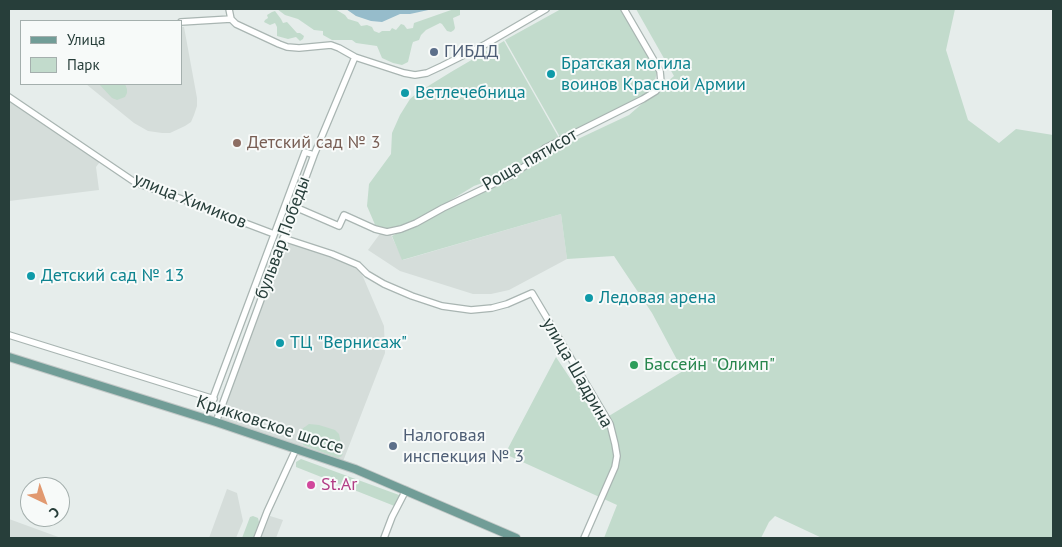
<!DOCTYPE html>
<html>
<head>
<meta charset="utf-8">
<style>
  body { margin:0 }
  #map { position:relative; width:1062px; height:547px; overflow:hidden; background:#e6edeb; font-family:"PT Sans",sans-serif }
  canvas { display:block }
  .frame { position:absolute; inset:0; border:10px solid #273e3a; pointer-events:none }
  .legend { position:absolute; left:20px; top:20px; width:162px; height:65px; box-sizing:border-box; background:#f7faf9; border:1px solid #a4afad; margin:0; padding:6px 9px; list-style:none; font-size:15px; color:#273e3a }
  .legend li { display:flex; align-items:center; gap:10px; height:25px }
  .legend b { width:25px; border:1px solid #a4afad }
  .north { position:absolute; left:20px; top:477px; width:50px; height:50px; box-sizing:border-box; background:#f7faf9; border:1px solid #a4afad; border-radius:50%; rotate:138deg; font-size:14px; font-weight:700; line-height:20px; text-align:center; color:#273e3a }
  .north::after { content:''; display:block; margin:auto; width:18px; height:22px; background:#e19970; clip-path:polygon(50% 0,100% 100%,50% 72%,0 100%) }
</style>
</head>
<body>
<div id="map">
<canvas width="1062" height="547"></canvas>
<div class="frame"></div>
<ul class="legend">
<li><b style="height:6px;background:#719d97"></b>Улица</li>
<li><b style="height:14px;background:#c2dbcc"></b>Парк</li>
</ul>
<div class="north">С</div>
</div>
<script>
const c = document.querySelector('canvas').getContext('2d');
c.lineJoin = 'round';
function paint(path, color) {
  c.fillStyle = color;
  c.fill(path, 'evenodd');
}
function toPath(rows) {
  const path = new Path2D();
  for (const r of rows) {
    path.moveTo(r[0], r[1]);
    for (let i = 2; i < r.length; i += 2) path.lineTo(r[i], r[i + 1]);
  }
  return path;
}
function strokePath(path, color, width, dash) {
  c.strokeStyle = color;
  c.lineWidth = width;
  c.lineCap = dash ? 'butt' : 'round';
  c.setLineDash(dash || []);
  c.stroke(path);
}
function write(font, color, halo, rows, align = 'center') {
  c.font = font + ' "PT Sans",sans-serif';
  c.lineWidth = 4;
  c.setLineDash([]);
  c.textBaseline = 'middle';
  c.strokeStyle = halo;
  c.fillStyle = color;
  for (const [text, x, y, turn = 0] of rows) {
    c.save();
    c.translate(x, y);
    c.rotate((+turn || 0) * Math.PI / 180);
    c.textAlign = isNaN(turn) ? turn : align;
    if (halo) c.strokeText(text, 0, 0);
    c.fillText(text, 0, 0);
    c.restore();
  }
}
const built = toPath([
  [181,27,184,27,197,98,197,106,194,115,191,122,185,126,170,133,162,133,148,131,134,123,86,84,181,84],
  [9,97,102,159,96,167,99,190,9,201],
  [561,214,567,259,509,290,491,294,473,294,400,271,368,250,382,231,390,233,403,260],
  [283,238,358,265,384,326,385,353,342,464,216,422],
  [227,489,237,493,243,521,236,538,209,538],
  [270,516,283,520,276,538,261,538],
  [9,519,61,538,9,538]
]);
const green = toPath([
  [277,9,335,9,345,15,348,19,358,22,361,26,367,25,372,27,374,31,379,33,382,31,390,31,392,28,396,30,401,24,404,25,407,29,413,28,414,23,454,9,460,9,460,15,453,18,455,28,454,30,451,32,447,31,442,24,440,23,426,30,421,35,419,40,413,42,412,45,408,62,402,65,393,63,382,58,377,46,356,43,352,40,332,40,323,35,323,31,314,30,298,19,285,15],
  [561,9,620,9,657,71,653,91,560,137,505,40],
  [636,9,955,9,946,50,968,120,999,143,1016,129,1053,135,1053,538,822,538,775,516,769,522,761,538,604,538,617,505,505,454,556,357,599,422,683,371,652,313,614,256,567,259,561,214,402,260,392,236,510,176,546,154,629,115,674,76],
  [275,11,281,19,283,23,287,22,297,33,300,33,304,36,303,39,300,41,296,37,288,39,277,36,277,27,275,23,270,25,264,22,265,20,268,18,267,15,272,12],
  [504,41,559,138,530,159,496,178,474,186,428,214,408,224,386,230,376,227,367,206,369,184,391,154,392,133,400,115,410,99,417,93,451,72],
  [99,84,125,84,127,89,127,93,125,97,117,100,112,98],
  [309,424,319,425,335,430,339,434,343,453,342,456,338,458,303,445,304,441,299,439,302,429],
  [301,459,399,495,400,500,397,507,296,467,296,462],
  [253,516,258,518,259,522,253,538,242,538,250,517]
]);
const water = toPath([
  [346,9,433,9,410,14,400,14,382,22,371,21,356,16]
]);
const minor = toPath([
  [229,9,231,19,236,24,279,44,287,47,299,48,331,45,339,48,355,57,404,73,415,75,427,73,442,66,486,44,546,9],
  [181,22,231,19],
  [9,97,136,183,179,198,274,234],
  [295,207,339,226,344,215,375,229,387,232,401,229,416,223,443,208,510,176,531,162,545,148,643,99,656,91,661,82,660,71,624,9],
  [283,238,332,254,358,265,367,274,384,284,412,296,442,306,471,310,492,308,507,304,532,293,610,424,615,444,617,456,615,467,584,538],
  [9,335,214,399],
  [213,398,305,152,314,155],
  [216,422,314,155,355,57],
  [257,538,267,512,296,449],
  [384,538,392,517,406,490]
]);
const major = toPath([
  [9,357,216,422,355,469,516,538]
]);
const markers = [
  [434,52,5,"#5c6f8a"],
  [551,74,5,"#0f9aa8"],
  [405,93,5,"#0f9aa8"],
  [237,143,5,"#8d6e63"],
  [31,276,5,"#0f9aa8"],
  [589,298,5,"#0f9aa8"],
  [280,343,5,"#0f9aa8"],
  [634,365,5,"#2e9e5b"],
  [393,446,5,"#5c6f8a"],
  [311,485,5,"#d1479c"]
];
const serviceNames = [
  ["ГИБДД",444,52],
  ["Налоговая",403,436],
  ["инспекция № 3",403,457]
];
const cultureNames = [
  ["Братская могила",561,64],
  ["воинов Красной Армии",561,85],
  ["Ветлечебница",415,93],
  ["Детский сад № 13",41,276],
  ["Ледовая арена",599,298],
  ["ТЦ \"Вернисаж\"",290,343]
];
const educationNames = [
  ["Детский сад № 3",247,143]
];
const streetNames = [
  ["Роща пятисот",530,160,-30],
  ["улица Химиков",190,201,22],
  ["бульвар Победы",283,238,-70],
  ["улица Шадрина",577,373,60],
  ["Крикковское шоссе",270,425,18]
];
const leisureNames = [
  ["Бассейн \"Олимп\"",644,365]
];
const hotelNames = [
  ["St.Ar",321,485]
];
paint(built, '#d5ddda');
paint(green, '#c2dbcc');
paint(water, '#96bccb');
strokePath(minor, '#a9b5b2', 8);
strokePath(major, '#c3c9c8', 10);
strokePath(minor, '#fff', 5.5);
strokePath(major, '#719d97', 8);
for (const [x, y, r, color] of markers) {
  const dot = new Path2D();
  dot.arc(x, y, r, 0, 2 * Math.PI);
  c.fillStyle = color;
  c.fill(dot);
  strokePath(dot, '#f7faf9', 2);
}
write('18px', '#4e5e75', '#f7faf9', serviceNames, 'left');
write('18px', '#0d838f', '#f7faf9', cultureNames, 'left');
write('18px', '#785e54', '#f7faf9', educationNames, 'left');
write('18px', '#273e3a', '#f7faf9', streetNames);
write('18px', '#27864d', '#f7faf9', leisureNames, 'left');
write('18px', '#b23c85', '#f7faf9', hotelNames, 'left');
</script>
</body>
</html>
